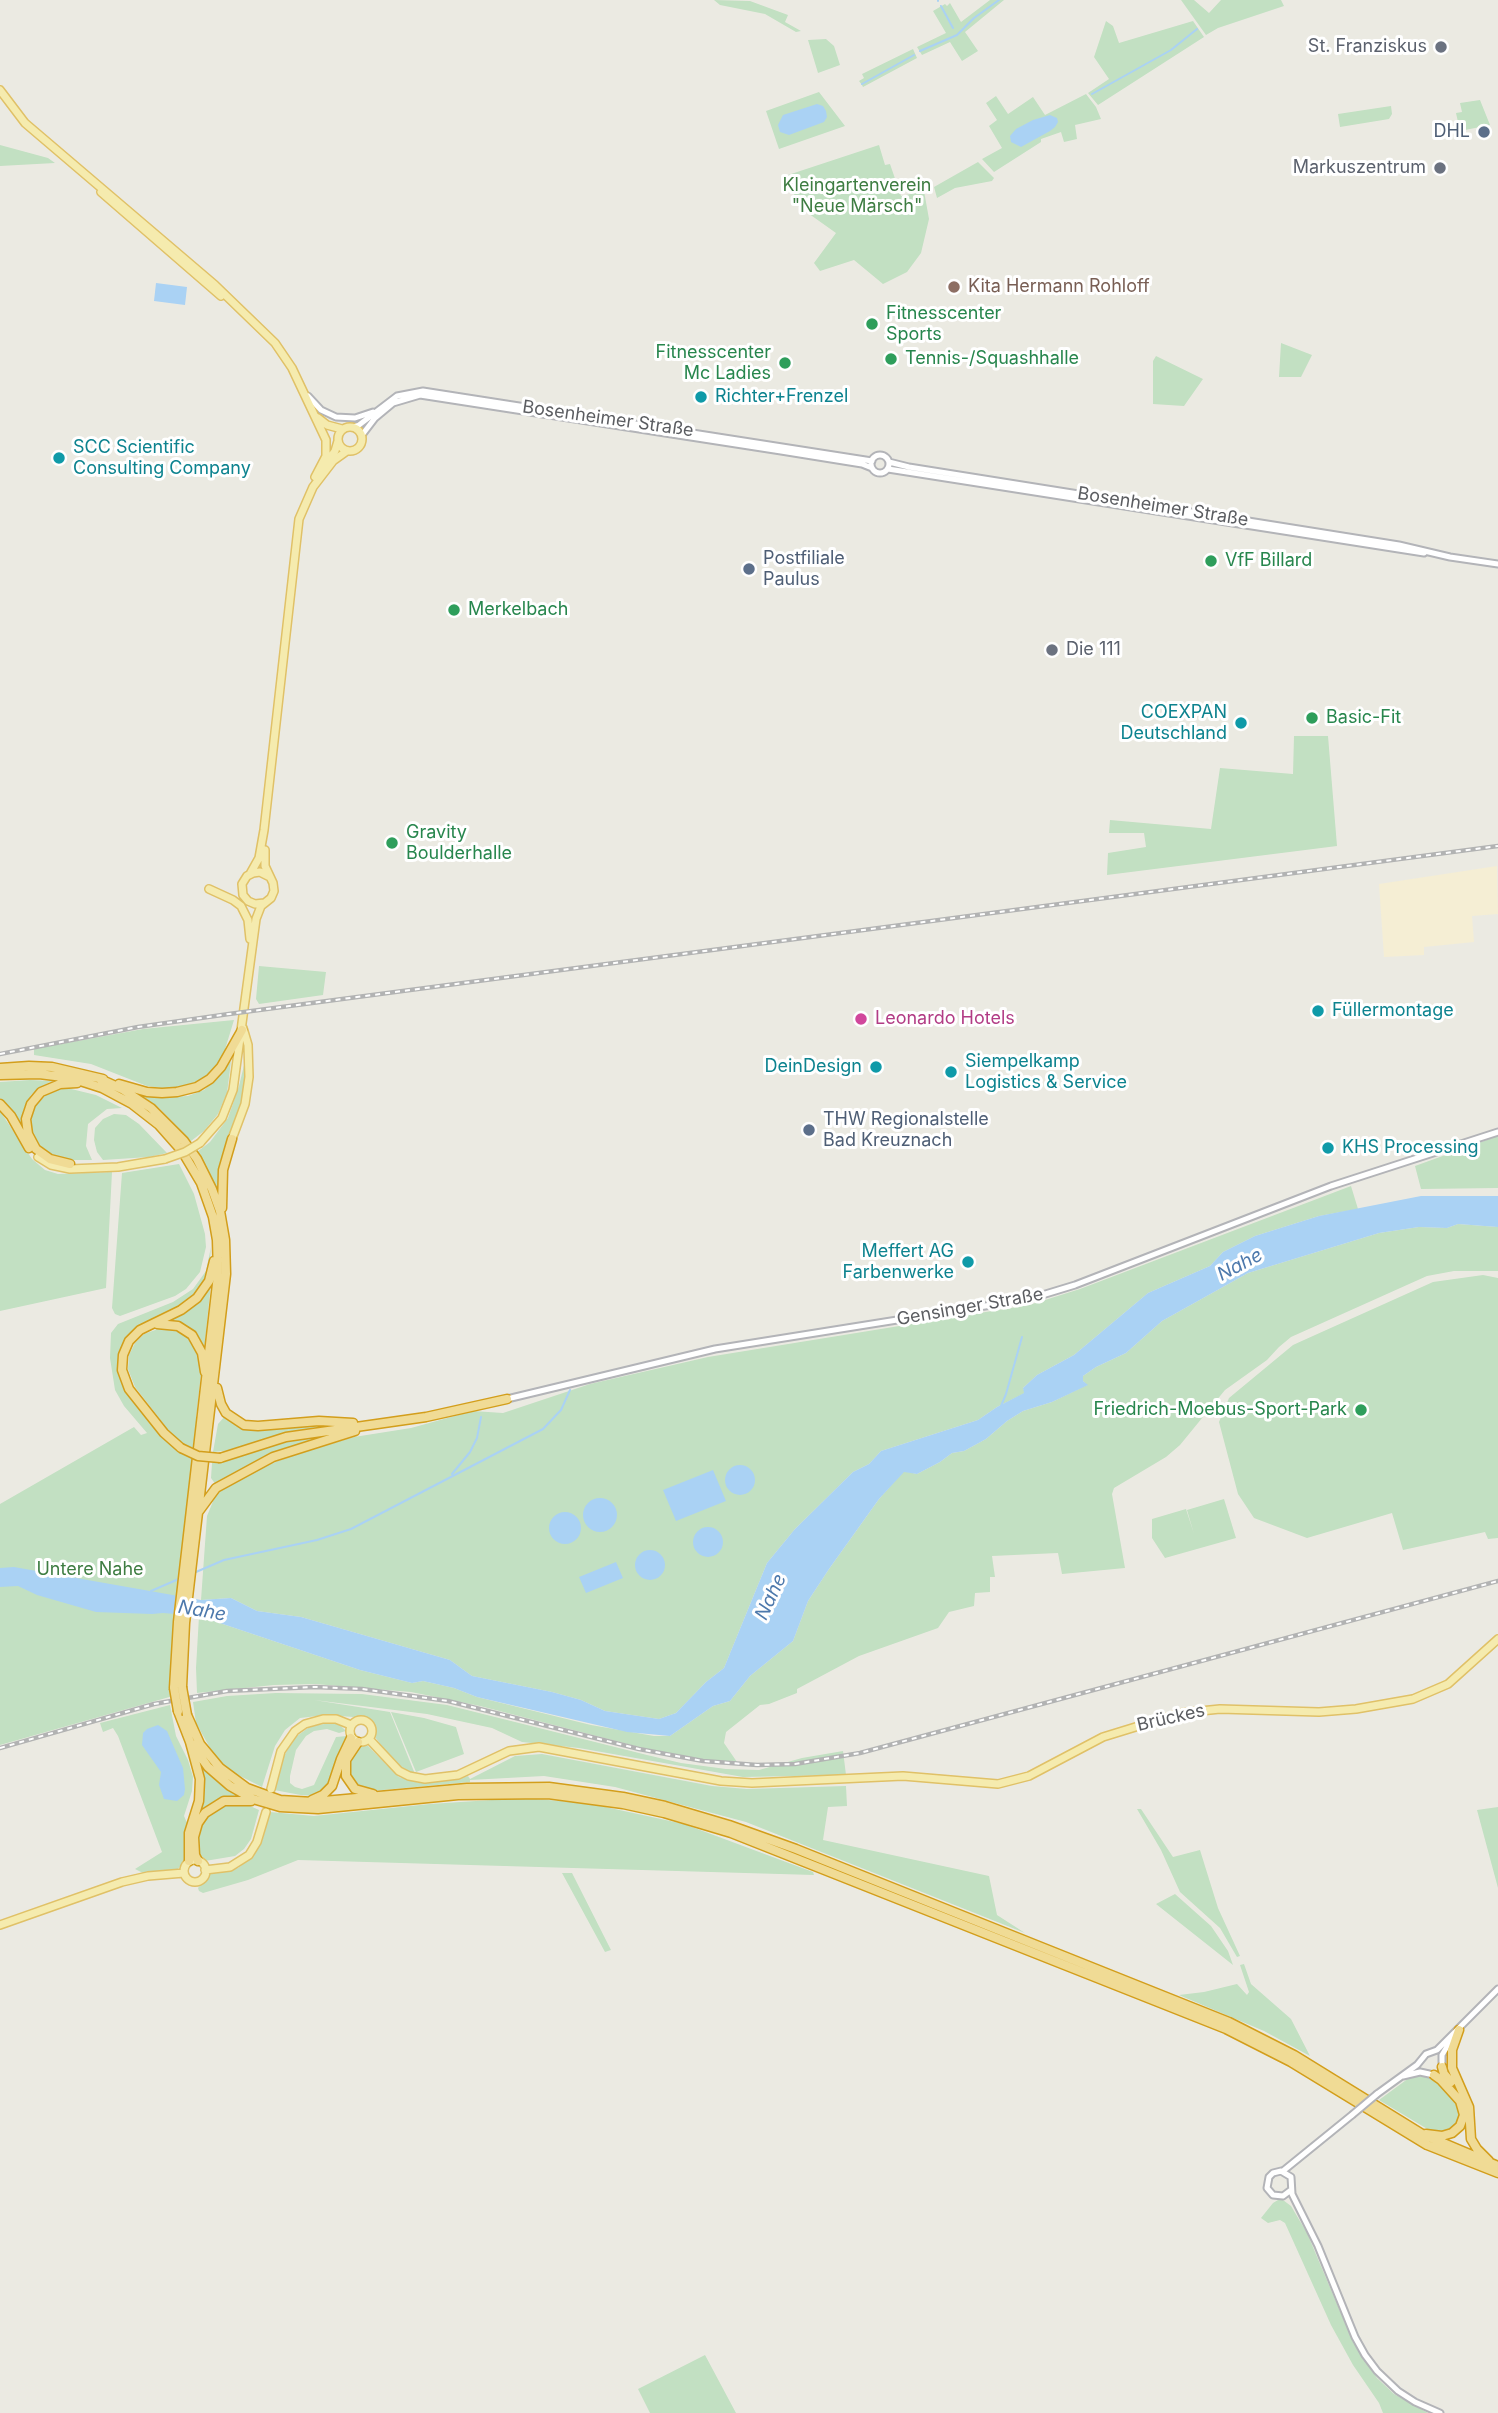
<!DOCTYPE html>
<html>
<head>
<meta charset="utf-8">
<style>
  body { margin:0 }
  canvas { display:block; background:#ebeae2 }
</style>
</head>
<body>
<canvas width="1498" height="2413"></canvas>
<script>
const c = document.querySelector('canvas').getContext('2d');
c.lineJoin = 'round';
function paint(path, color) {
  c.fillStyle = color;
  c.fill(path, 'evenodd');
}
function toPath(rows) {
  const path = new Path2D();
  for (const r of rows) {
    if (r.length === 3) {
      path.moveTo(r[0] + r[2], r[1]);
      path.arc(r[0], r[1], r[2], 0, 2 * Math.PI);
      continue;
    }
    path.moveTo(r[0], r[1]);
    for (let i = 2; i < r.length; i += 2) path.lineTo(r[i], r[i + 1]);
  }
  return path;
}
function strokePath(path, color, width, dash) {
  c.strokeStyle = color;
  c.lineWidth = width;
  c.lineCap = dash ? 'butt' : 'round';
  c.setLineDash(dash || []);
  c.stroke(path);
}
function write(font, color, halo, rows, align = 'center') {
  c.font = font + ' Inter,sans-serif';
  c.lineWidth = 6;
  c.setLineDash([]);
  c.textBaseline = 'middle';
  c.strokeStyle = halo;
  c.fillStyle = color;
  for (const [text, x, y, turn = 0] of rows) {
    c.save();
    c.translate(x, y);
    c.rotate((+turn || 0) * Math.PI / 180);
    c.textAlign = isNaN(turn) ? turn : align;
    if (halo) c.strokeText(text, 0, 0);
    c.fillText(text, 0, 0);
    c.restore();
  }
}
const green = toPath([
  [714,0,750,1,788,15,785,22,801,31,796,32,765,14,720,5],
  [990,0,1004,0,965,32,978,51,962,61,950,42,922,55,917,47,946,33,933,11,945,4,947,6,950,3,961,22],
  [1181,0,1194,0,1209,13,1221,0,1281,0,1284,6,1218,28,1206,35],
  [1106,21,1113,26,1119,43,1193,21,1204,37,1098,105,1088,93,1109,79,1094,57],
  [826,39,834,46,840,65,818,73,808,40],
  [913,49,917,58,863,87,862,85,859,81,864,78,862,74],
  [819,92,845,126,779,149,766,111],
  [1086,94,1096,107,1101,119,1075,125,1077,139,1064,142,1061,132,1041,139,1041,142,994,172,982,159,1002,148,989,126,997,120,986,103,996,96,1008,114,1033,97,1045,115],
  [1480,100,1490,125,1460,131,1456,113,1462,112,1460,103],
  [1391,106,1392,114,1389,119,1340,127,1338,114],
  [0,145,48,158,55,163,0,166],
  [879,145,885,165,890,164,901,196,924,191,929,219,921,253,907,272,883,284,854,260,820,271,814,263,836,233,798,206,788,175],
  [978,162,994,178,992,181,955,188,937,198,934,187],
  [1281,343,1312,355,1301,377,1279,377],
  [1156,356,1203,379,1184,406,1153,404,1153,361],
  [1294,736,1328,736,1337,846,1107,875,1108,853,1146,847,1144,833,1109,833,1110,820,1211,829,1220,768,1293,774],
  [259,966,326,972,323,995,259,1004,256,999],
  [234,1020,223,1056,217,1068,200,1082,185,1087,169,1089,147,1086,91,1064,34,1055,34,1049,143,1029],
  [246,1057,243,1101,222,1159,219,1195,206,1165,197,1152,210,1142,228,1118,239,1086],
  [231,1061,227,1093,218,1114,204,1131,191,1141,159,1108,136,1092,170,1097,188,1096,204,1090,219,1077],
  [30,1080,52,1081,40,1087,31,1095,24,1108,21,1124,13,1112,0,1098,0,1082],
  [63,1087,96,1095,122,1108,107,1109,88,1124,86,1146,92,1160,69,1160,52,1155,38,1144,32,1132,31,1118,35,1106,47,1094],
  [0,1111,32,1159,45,1170,58,1174,112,1172,106,1288,0,1311],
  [114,1114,126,1115,139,1124,167,1153,149,1157,103,1160,97,1152,94,1140,95,1128,103,1119],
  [1498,1136,1498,1188,1421,1189,1415,1166],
  [179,1164,194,1194,205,1234,206,1247,200,1272,186,1289,175,1296,120,1316,115,1314,112,1308,122,1173],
  [1351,1186,1358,1209,1319,1216,1255,1236,1223,1252,1210,1266,1148,1293,1074,1355,1037,1375,1023,1388,1025,1393,997,1407,978,1420,881,1451,869,1464,853,1472,795,1529,767,1563,724,1668,706,1682,676,1713,659,1719,605,1711,581,1700,552,1692,472,1676,450,1660,301,1617,257,1611,231,1598,201,1600,207,1516,214,1499,220,1491,270,1464,297,1454,354,1437,411,1428,473,1411,503,1413,590,1384,708,1357,1029,1305,1080,1289],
  [1458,1224,1498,1227,1498,1271,1454,1271,1427,1276,1291,1337,1279,1347,1267,1360,1225,1390,1180,1445,1166,1457,1114,1488,1112,1494,1125,1568,1062,1574,1058,1553,992,1556,995,1577,990,1577,990,1592,975,1593,974,1606,949,1612,938,1628,859,1656,797,1689,797,1693,769,1704,760,1705,726,1732,724,1743,737,1762,703,1760,647,1749,480,1706,411,1692,315,1684,274,1685,197,1693,196,1668,199,1616,360,1670,412,1683,423,1681,454,1688,477,1697,591,1725,654,1736,670,1736,713,1706,730,1701,750,1676,793,1641,808,1601,829,1569,879,1499,904,1471,917,1474,940,1462,952,1453,964,1451,986,1439,1007,1421,1023,1411,1052,1402,1087,1385,1083,1381,1083,1376,1096,1367,1126,1353,1162,1321,1248,1273,1379,1233,1419,1227,1447,1228],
  [211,1247,209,1274,202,1288,192,1299,136,1328,127,1337,120,1349,118,1364,120,1377,128,1393,157,1430,166,1427,135,1387,128,1369,129,1355,135,1343,144,1334,158,1329,172,1329,184,1334,194,1343,200,1354,201,1374,196,1418,199,1418,175,1618,172,1653,173,1696,0,1745,0,1504,134,1427,141,1435,147,1433,124,1406,115,1390,110,1358,111,1333,118,1324,173,1302,193,1289,206,1271],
  [1483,1275,1498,1278,1498,1538,1488,1539,1485,1532,1403,1550,1392,1513,1307,1538,1254,1518,1238,1494,1219,1422,1229,1398,1293,1345,1304,1340,1433,1282],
  [211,1283,204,1351,201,1342,170,1321,163,1321,192,1306],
  [225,1416,245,1428,320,1424,347,1425,298,1431,275,1436,233,1450,213,1452,218,1424],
  [340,1434,216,1485,211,1478,212,1463,227,1461,286,1441],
  [1224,1499,1236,1538,1165,1558,1152,1538,1152,1519,1186,1509,1194,1534,1187,1510],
  [276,1693,362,1694,447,1705,647,1755,681,1763,726,1769,759,1770,802,1758,843,1751,846,1775,743,1777,579,1748,522,1742,492,1728,427,1714,314,1700,390,1712,415,1774,403,1770,387,1753,375,1737,373,1725,367,1718,326,1715,300,1718,285,1730,275,1746,262,1787,236,1774,224,1766,214,1755,196,1723,193,1702,227,1696],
  [170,1705,176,1736,188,1760,193,1777,192,1791,184,1816,188,1825,187,1858,177,1870,143,1873,135,1869,162,1852,118,1736,113,1728,103,1732,100,1723],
  [391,1712,424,1718,456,1727,464,1754,416,1772],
  [331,1723,340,1725,346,1731,339,1733,327,1729,314,1731,306,1736,296,1750,290,1776,290,1783,295,1787,302,1789,314,1785,336,1737,347,1736,334,1777,322,1792,313,1796,301,1795,274,1790,283,1758,294,1738,311,1726],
  [364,1745,368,1746,399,1777,420,1783,453,1780,468,1776,470,1779,515,1756,542,1754,712,1786,747,1789,846,1786,847,1806,828,1807,823,1840,989,1876,997,1915,1025,1933,746,1822,615,1787,544,1776,470,1780,470,1782,372,1791,358,1787,350,1776,349,1764,355,1751],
  [200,1765,214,1779,239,1797,215,1801,198,1814],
  [522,1798,587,1803,684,1824,813,1872,814,1875,298,1860,248,1880,203,1893,199,1891,198,1888,210,1874,238,1868,253,1856,262,1842,270,1812,314,1816,430,1804],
  [234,1804,248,1805,259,1810,251,1839,244,1849,235,1856,205,1861,201,1858,197,1842,201,1826,206,1817,223,1805],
  [1498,1807,1498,1888,1477,1810],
  [1137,1809,1141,1809,1173,1857,1200,1850,1218,1908,1240,1956,1237,1957,1220,1928,1180,1892,1161,1850],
  [562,1873,572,1873,611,1950,605,1952],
  [1175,1894,1211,1926,1228,1951,1233,1965,1156,1904],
  [1244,1964,1251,1984,1291,2019,1310,2056,1264,2031,1179,1995,1204,1992,1237,1984,1247,1995,1249,1992,1240,1965],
  [1413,2075,1435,2079,1457,2103,1460,2115,1456,2126,1451,2130,1438,2133,1429,2130,1379,2100],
  [1278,2200,1283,2200,1291,2206,1307,2233,1353,2342,1363,2359,1377,2378,1394,2394,1428,2413,1383,2413,1379,2403,1353,2365,1331,2325,1285,2223,1280,2220,1268,2223,1261,2218,1273,2203],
  [705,2355,736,2413,650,2413,638,2389]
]);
const sand = toPath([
  [1497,866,1498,914,1472,916,1474,942,1424,947,1424,955,1384,957,1379,884]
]);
const water = toPath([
  [817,104,823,106,826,111,827,117,824,122,789,135,780,132,778,125,783,115],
  [1050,115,1057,118,1058,122,1055,127,1050,131,1021,147,1011,142,1010,136,1016,129,1033,120],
  [156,283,187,287,185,305,154,301],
  [1421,1196,1498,1196,1498,1227,1458,1224,1447,1228,1419,1227,1379,1233,1248,1273,1162,1321,1126,1353,1096,1367,1083,1376,1083,1381,1088,1385,1052,1402,1023,1411,1007,1421,986,1439,964,1451,952,1453,940,1462,917,1474,904,1472,879,1499,829,1569,808,1601,793,1641,750,1676,730,1701,713,1706,670,1736,627,1732,477,1697,454,1688,423,1681,412,1683,360,1670,199,1616,163,1613,152,1614,96,1612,37,1595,18,1586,0,1587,0,1568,14,1567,201,1600,231,1598,257,1611,301,1617,450,1660,472,1676,552,1692,581,1700,605,1711,659,1719,676,1713,706,1682,724,1668,767,1563,795,1529,853,1472,869,1464,881,1451,978,1420,997,1407,1024,1393,1023,1388,1037,1375,1074,1355,1148,1293,1210,1266,1223,1252,1255,1236,1319,1216],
  [740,1480,15],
  [713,1470,726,1501,676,1521,663,1490],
  [600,1515,17],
  [565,1528,16],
  [708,1542,15],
  [650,1565,15],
  [616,1562,623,1578,586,1593,579,1577],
  [158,1725,167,1731,183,1768,185,1789,184,1795,177,1801,164,1799,159,1785,161,1772,142,1745,143,1733,147,1729]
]);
const stream = toPath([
  [938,0,938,1],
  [941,6,953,28],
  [920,51,957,35,974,18,999,0],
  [862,84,914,55],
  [1092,94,1171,50,1197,29],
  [1001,1406,1006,1394,1022,1337],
  [452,1474,470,1452,477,1438,481,1417],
  [196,1572,224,1560,317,1540,351,1529,543,1429,561,1410,570,1390],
  [151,1591,181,1578]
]);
const minor = toPath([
  [308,396,321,410,336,417,355,418,373,412],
  [353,427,359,425,397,396,423,391,872,461],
  [362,435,375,418,393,403,420,395,781,451,862,464,872,468],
  [880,464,9],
  [889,462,909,467,1399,545,1450,557,1498,564],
  [888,469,1424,553],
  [507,1399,715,1349,1029,1299,1075,1285,1331,1186,1498,1132],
  [1442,2069,1442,2055,1451,2040],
  [1403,2076,1420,2072,1434,2075],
  [1377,2094,1417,2065,1426,2054,1437,2050,1498,1989],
  [1283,2171,1352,2115],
  [1291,2190,1283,2196,1273,2195,1267,2188,1269,2177,1273,2173,1281,2171,1291,2177,1292,2194,1318,2246,1355,2337,1365,2355,1377,2371,1398,2391,1415,2402,1440,2413]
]);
const major = toPath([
  [0,90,25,123,215,285,275,343,292,368,326,440,326,456,315,477],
  [101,192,221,296],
  [318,418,327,425,342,429],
  [350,439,12],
  [326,463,335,451,338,441],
  [250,874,259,858,264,830,299,519,313,487,333,461,347,451],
  [209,889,233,900,241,906,248,920,250,939],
  [264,903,255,904,248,901,243,895,242,884,247,876,253,873,260,872,268,876],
  [232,1139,245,1104,249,1077,248,1045,243,1028],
  [200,1143,222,1118,233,1090,256,919,261,906,271,898,274,891,273,883,265,866,265,850],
  [38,1157,51,1165,70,1169,118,1167,165,1159],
  [361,1731,11],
  [369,1739,399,1771,409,1776,425,1779,458,1775,509,1751,539,1747,721,1781,752,1783,903,1776,998,1784,1029,1776,1103,1737,1181,1713,1220,1709,1319,1712,1356,1709,1413,1699,1448,1684,1498,1639],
  [271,1789,281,1751,295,1731,305,1724,323,1719,336,1719,351,1725],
  [195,1871,11],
  [205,1870,230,1867,249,1855,257,1842,266,1812],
  [0,1925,122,1882,148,1876,184,1873]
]);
const highway = toPath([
  [0,1068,29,1066,52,1067,103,1079],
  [0,1075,39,1074,71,1078,102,1088,132,1104,159,1125,182,1151,201,1183,213,1217,217,1240,218,1275,178,1622,174,1688],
  [100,1079,122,1089,151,1108,184,1141,197,1159,212,1189,220,1211,225,1240,226,1274,185,1623,182,1687],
  [119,1084,147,1092,162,1093,177,1092,197,1087,210,1079,221,1067,242,1030],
  [0,1104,11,1116,29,1148],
  [70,1164,50,1159,36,1149,28,1134,26,1119,31,1104,41,1092,60,1084,77,1083],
  [222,1208,223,1170,232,1139],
  [157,1324,178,1326,192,1335,202,1353,205,1372],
  [217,1388,221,1404,226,1413,244,1425,258,1426,319,1421,353,1423],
  [181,1448,164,1433,129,1389,122,1370,123,1355,129,1341,140,1330,181,1310,197,1298,209,1281,214,1261],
  [220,1458,286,1437,426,1417,507,1399],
  [199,1511,216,1488,273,1457,355,1431],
  [178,1711,190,1742,200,1779,199,1801,189,1833,189,1861],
  [187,1715,200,1744,220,1768,247,1788,280,1800,313,1802,467,1788,549,1787,623,1797,665,1806,729,1825,796,1849,1229,2022,1294,2055,1422,2134,1498,2166],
  [190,1742,208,1767,230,1786,253,1799,280,1807,318,1809,458,1795,548,1794,623,1804,664,1813,731,1833,1226,2029,1291,2062,1427,2145,1498,2173],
  [358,1742,346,1760,346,1776,355,1789,373,1794],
  [312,1800,323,1795,332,1786,341,1759,351,1738],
  [198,1861,195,1855,194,1837,198,1823,205,1813,224,1801,251,1801],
  [1459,2030,1452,2050,1452,2068,1469,2107,1471,2139,1477,2149,1489,2161],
  [1442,2067,1444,2074,1451,2082],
  [1426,2134,1442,2136,1452,2133,1460,2126,1464,2115,1460,2101,1441,2080,1434,2075]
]);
const rail = toPath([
  [0,1054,138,1027,229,1014,1498,846],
  [0,1748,154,1704,227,1691,315,1687,362,1689,448,1701,639,1749,703,1761,757,1765,795,1764,860,1753,1498,1581]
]);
const minorBridge = toPath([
  [1352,2115,1377,2094]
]);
const majorBridge = toPath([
  [165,1159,185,1152,200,1143]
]);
const highwayBridge = toPath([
  [181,1448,198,1456,220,1458],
  [182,1687,187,1715],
  [174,1688,178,1711]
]);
const markers = [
  [1441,47,7,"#6b7280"],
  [1484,132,7,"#5c6f8a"],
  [1440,168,7,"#6b7280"],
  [954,287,7,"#8d6e63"],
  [872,324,7,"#2e9e5b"],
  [891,359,7,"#2e9e5b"],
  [785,363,7,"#2e9e5b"],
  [701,397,7,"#0f9aa8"],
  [59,458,7,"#0f9aa8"],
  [1211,561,7,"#2e9e5b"],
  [749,569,7,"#5c6f8a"],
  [454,610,7,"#2e9e5b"],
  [1052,650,7,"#6b7280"],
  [1312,718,7,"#2e9e5b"],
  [1241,723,7,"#0f9aa8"],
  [392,843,7,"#2e9e5b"],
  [1318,1011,7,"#0f9aa8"],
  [861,1019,7,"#d1479c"],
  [876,1067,7,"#0f9aa8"],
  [951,1072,7,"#0f9aa8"],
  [809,1130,7,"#5c6f8a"],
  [1328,1148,7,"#0f9aa8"],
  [968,1262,7,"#0f9aa8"],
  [1361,1410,7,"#2e9e5b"]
];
const worshipNames = [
  ["St. Franziskus",1427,47],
  ["Markuszentrum",1426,168],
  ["Die 111",1066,650,"left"]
];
const serviceNames = [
  ["DHL",1470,132,"right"],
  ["Postfiliale",763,559],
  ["Paulus",763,580],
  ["THW Regionalstelle",823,1120],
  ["Bad Kreuznach",823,1141]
];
const parkNames = [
  ["Kleingartenverein",857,186],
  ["\"Neue Märsch\"",857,207],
  ["Untere Nahe",90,1570]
];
const educationNames = [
  ["Kita Hermann Rohloff",968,287]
];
const leisureNames = [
  ["Fitnesscenter",886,314],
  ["Sports",886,335],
  ["Fitnesscenter",771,353,"right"],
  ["Mc Ladies",771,374,"right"],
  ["Tennis-/Squashhalle",905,359],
  ["VfF Billard",1225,561],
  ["Merkelbach",468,610],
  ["Basic-Fit",1326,718],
  ["Gravity",406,833],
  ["Boulderhalle",406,854],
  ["Friedrich-Moebus-Sport-Park",1347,1410,"right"]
];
const cultureNames = [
  ["Richter+Frenzel",715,397],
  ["SCC Scientific",73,448],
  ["Consulting Company",73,469],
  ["COEXPAN",1227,713,"right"],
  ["Deutschland",1227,734,"right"],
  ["Füllermontage",1332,1011],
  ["Siempelkamp",965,1062],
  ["Logistics & Service",965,1083],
  ["DeinDesign",862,1067,"right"],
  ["KHS Processing",1342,1148],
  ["Meffert AG",954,1252,"right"],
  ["Farbenwerke",954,1273,"right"]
];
const streetNames = [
  ["Bosenheimer Straße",608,419,8],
  ["Bosenheimer Straße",1163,507,9],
  ["Gensinger Straße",970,1307,-10],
  ["Brückes",1171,1718,-13]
];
const hotelNames = [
  ["Leonardo Hotels",875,1019]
];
const waterNames = [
  ["Nahe",1240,1265,-28],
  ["Nahe",771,1597,-65],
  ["Nahe",202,1611,10]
];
paint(green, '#c2e0c2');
paint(sand, '#f5eed4');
paint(water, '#aad2f4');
strokePath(stream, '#aad2f4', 2);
strokePath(minor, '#b3b4b8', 9);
strokePath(major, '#e0c167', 10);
strokePath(highway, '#d39e1b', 11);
strokePath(minor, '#fff', 5);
strokePath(major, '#f5ebae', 7);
strokePath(highway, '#f0db95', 8);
strokePath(rail, '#b2b3b3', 4.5);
strokePath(rail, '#fff', 2, [5]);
strokePath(minorBridge, '#b3b4b8', 9, []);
strokePath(majorBridge, '#e0c167', 10, []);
strokePath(highwayBridge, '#d39e1b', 11, []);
strokePath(minorBridge, '#fff', 5);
strokePath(majorBridge, '#f5ebae', 7);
strokePath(highwayBridge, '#f0db95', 8);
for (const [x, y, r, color] of markers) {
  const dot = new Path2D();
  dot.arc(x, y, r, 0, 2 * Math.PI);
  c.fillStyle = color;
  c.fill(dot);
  strokePath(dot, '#fff', 2.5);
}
write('18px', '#5b616d', '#fff', worshipNames, 'right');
write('18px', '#4e5e75', '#fff', serviceNames, 'left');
write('18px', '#3e7d42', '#fff', parkNames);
write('18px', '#785e54', '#fff', educationNames, 'left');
write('18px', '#27864d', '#fff', leisureNames, 'left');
write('18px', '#0d838f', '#fff', cultureNames, 'left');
write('18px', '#5b5d61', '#fff', streetNames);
write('18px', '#b23c85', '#fff', hotelNames, 'left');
write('italic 19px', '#4d79ac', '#fff', waterNames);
</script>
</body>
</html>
